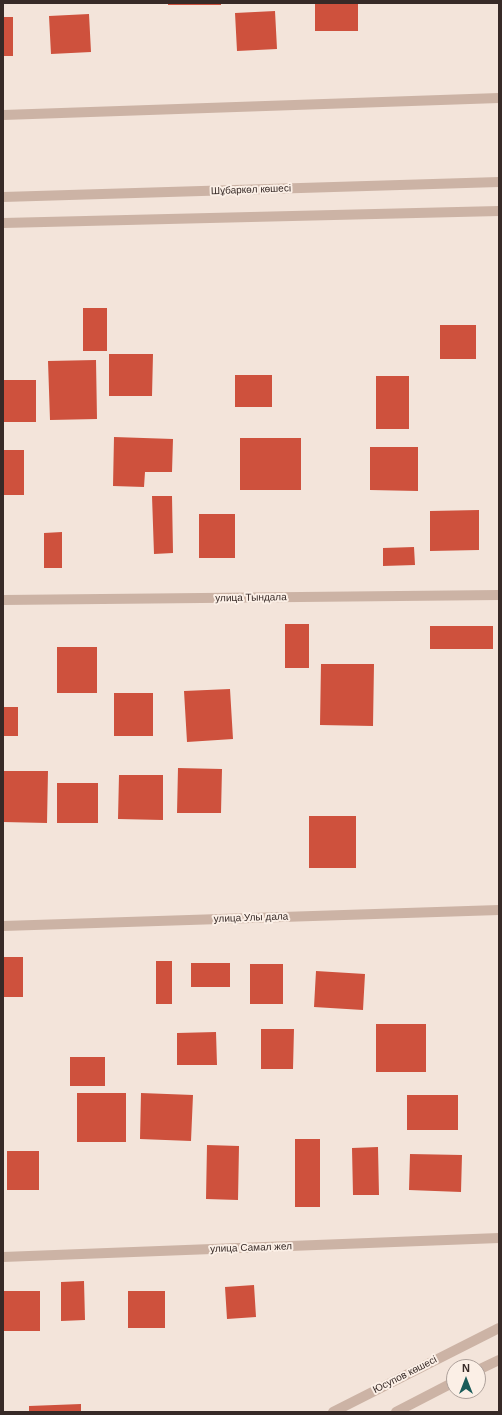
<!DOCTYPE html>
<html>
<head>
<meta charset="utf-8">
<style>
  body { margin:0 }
  #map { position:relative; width:502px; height:1415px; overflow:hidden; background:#f3e4da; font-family:Helvetica,sans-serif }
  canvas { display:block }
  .frame { position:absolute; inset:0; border:4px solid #372a27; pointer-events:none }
  .north { position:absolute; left:446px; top:1359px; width:40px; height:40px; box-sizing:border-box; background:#fbefe6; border:1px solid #ada09a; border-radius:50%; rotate:0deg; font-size:11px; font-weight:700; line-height:16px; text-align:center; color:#372a27 }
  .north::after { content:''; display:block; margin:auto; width:14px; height:18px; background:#195b59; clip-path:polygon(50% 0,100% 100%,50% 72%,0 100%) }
</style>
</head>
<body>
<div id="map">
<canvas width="502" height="1415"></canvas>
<div class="frame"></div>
<div class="north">N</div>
</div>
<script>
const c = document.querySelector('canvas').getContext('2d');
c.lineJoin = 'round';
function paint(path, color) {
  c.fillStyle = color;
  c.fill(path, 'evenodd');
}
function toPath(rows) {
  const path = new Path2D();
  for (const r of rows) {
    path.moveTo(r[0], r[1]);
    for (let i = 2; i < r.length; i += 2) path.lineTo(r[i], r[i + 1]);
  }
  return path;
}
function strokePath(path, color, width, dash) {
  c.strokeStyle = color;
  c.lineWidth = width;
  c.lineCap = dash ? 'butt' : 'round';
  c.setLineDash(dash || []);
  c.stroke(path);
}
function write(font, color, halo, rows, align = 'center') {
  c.font = font + ' Helvetica,sans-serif';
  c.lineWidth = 4;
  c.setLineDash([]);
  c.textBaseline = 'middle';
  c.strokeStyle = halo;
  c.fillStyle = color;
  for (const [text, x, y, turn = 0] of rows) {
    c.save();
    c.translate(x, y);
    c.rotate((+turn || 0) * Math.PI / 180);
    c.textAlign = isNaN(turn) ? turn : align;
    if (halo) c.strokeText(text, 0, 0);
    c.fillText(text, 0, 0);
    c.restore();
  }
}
const building = toPath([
  [168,3,221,3,221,5,168,5],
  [315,3,358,3,358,31,315,31],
  [275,11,277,49,237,51,235,13],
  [89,14,91,52,51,54,49,16],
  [3,17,13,17,13,56,3,56],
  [83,308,107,308,107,351,83,351],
  [440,325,476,325,476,359,440,359],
  [109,354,153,354,152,396,109,396],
  [96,360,97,419,50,420,48,361],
  [235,375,272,375,272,407,235,407],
  [376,376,409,376,409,429,376,429],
  [3,380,36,380,36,422,3,422],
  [114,437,173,439,172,472,145,472,144,487,113,486],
  [240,438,301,438,301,490,240,490],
  [370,447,418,447,418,491,370,490],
  [3,450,24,450,24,495,3,495],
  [152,496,172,496,173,553,154,554],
  [479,510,479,550,430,551,430,511],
  [199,514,235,514,235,558,199,558],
  [62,532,62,568,44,568,44,533],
  [414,547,415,565,383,566,383,548],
  [285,624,309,624,309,668,285,668],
  [430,626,493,626,493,649,430,649],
  [57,647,97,647,97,693,57,693],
  [321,664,374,664,373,726,320,725],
  [230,689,233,739,187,742,184,691],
  [114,693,153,693,153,736,114,736],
  [3,707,18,707,18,736,3,736],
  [178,768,222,769,221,813,177,813],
  [3,771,48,771,47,823,3,822],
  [119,775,163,775,163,820,118,819],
  [57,783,98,783,98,823,57,823],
  [309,816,356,816,356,868,309,868],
  [3,957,23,957,23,997,3,997],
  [156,961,172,961,172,1004,156,1004],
  [191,963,230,963,230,987,191,987],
  [250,964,283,964,283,1004,250,1004],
  [316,971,365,974,363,1010,314,1007],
  [376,1024,426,1024,426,1072,376,1072],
  [261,1029,294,1029,293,1069,261,1069],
  [216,1032,217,1065,177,1065,177,1033],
  [70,1057,105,1057,105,1086,70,1086],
  [77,1093,126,1093,126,1142,77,1142],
  [141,1093,193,1095,191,1141,140,1139],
  [407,1095,458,1095,458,1130,407,1130],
  [295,1139,320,1139,320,1207,295,1207],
  [207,1145,239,1146,238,1200,206,1199],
  [378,1147,379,1195,353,1195,352,1148],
  [7,1151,39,1151,39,1190,7,1190],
  [410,1154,462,1155,461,1192,409,1190],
  [84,1281,85,1320,61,1321,61,1282],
  [254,1285,256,1317,227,1319,225,1287],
  [3,1291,40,1291,40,1331,3,1331],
  [128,1291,165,1291,165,1328,128,1328],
  [81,1404,81,1412,29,1412,29,1406]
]);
const minor = toPath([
  [3,115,499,98],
  [3,600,499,595],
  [3,926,499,910],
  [3,1257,499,1238]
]);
const tertiary = toPath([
  [3,197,499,182],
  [3,223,499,211],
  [478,1370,499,1360],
  [333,1412,499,1328],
  [396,1412,454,1382]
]);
const streetNames = [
  ["Шұбаркөл көшесі",251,190,-2],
  ["улица Тындала",251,598,-1],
  ["улица Улы дала",251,918,-2],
  ["улица Самал жел",251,1248,-2],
  ["Юсупов көшесі",405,1375,-27]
];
paint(building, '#ce513d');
strokePath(minor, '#ccb3a5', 10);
strokePath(tertiary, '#ccb3a5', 10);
write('10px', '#372a27', '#fbefe6', streetNames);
</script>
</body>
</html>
